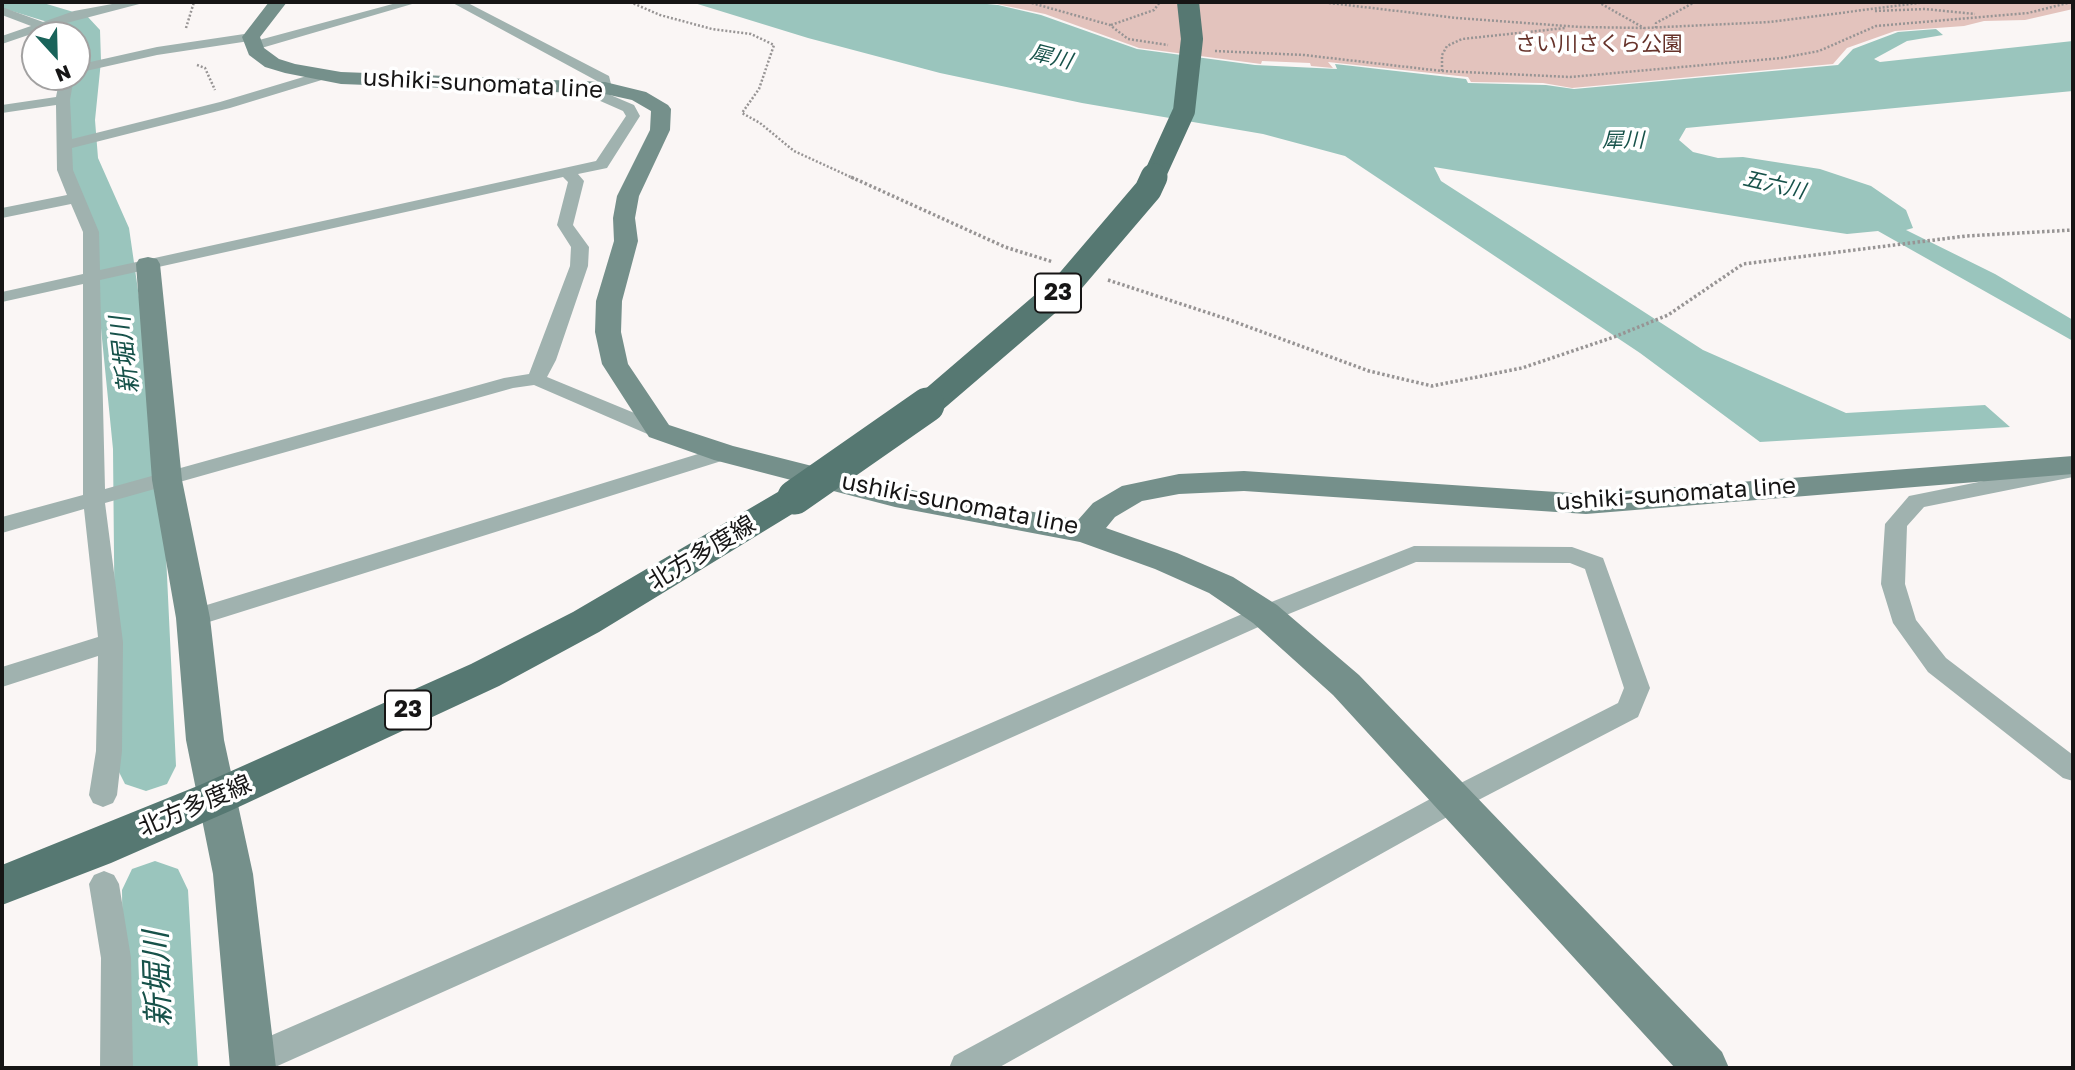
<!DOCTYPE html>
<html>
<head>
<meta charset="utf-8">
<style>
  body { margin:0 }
  #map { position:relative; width:2075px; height:1070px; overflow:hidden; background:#faf6f5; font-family:"Golos Text",sans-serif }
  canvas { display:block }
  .frame { position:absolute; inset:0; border:4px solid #161515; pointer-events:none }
  .north { position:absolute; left:21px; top:21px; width:70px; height:70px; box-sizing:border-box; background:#fff; border:2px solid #a2a1a1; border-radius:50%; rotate:158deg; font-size:19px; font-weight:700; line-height:28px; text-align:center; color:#161515 }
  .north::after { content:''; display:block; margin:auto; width:24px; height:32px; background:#19635a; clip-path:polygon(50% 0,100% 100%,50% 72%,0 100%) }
</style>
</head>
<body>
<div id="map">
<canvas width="2075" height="1070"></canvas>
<div class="frame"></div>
<div class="north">N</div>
</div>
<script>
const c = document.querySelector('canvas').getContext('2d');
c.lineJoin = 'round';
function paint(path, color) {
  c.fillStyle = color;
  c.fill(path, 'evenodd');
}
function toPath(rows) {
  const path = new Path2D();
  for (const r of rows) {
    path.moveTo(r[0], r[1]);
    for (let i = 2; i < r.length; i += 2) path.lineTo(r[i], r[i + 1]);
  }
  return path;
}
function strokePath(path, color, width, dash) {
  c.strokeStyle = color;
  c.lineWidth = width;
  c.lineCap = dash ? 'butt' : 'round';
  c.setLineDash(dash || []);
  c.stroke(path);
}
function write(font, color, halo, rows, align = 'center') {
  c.font = font + ' "Golos Text","Noto Sans JP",sans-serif';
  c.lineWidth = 7;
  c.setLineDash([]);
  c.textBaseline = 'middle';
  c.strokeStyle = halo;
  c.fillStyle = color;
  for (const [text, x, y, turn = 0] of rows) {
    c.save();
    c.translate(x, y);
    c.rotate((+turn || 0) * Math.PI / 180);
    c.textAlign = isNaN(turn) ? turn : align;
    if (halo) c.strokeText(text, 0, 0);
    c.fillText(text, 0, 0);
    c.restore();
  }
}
const green = toPath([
  [987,2,2073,2,2073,9,2025,20,1984,21,1964,26,1895,31,1847,48,1833,64,1572,88,1543,83,1471,82,1468,77,1328,62,1333,68,1311,66,1310,63,1262,61,1261,64,1139,48,1045,14]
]);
const water = toPath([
  [691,2,965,2,998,5,1041,15,1137,49,1255,65,1337,69,1335,64,1466,79,1468,83,1546,85,1574,89,1838,65,1853,49,1898,32,1936,29,1943,35,1907,41,1874,59,1880,62,2073,41,2073,91,1686,128,1679,140,1693,152,1718,158,1743,157,1820,169,1871,186,1906,210,1913,228,1906,230,1995,274,2073,320,2073,341,1878,231,1847,234,1814,229,1434,167,1441,181,1703,350,1846,413,1985,405,2010,427,1760,442,1640,353,1345,156,1263,134,1082,103,940,73,808,38]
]);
const river = toPath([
  [2,2,40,2,87,16,100,30,101,61,95,120,98,158,129,228,161,449,176,766,167,784,146,791,125,784,116,766,113,449,91,228,64,158,63,120,69,77,77,77,77,35,71,35,67,28,2,8,2,2],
  [155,861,178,869,188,890,198,1068,124,1068,122,890,132,869,155,861]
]);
const pathFar1 = toPath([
  [630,2,660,15,712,29,751,34,774,45,759,89,742,113,760,123,794,151,855,179],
  [1028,2,1110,25,1128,39,1168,45],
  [1321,2,1457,18,1580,27,1644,28,1770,22,1926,2],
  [1598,2,1644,28],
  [1875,11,1925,9,1975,14],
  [1111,25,1154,10,1160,2],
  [186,28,194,2],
  [1656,28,1656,23,1695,2],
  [1215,51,1304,55,1442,71,1570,77,1782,58,1819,51,1876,26,2028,13,2072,2],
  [197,65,205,68,215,90],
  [1442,71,1442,55,1447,46,1462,39,1565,28]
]);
const path = toPath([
  [851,177,1005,247,1053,262],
  [1108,280,1227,319,1369,371,1432,386,1522,368,1614,337,1668,315,1743,264,1966,236,2073,230]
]);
const street = toPath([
  [123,2,147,2,55,26,74,35,55,35,43,30,2,44,2,36,31,26,2,15,2,7,43,22,74,11,123,2],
  [400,2,419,2,258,49,248,49,246,46,248,43,400,2],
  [451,2,466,2,609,76,612,88,610,91,601,91,634,105,640,116,607,168,578,174,584,181,573,225,589,247,588,266,556,360,547,377,666,426,669,431,666,436,659,437,652,436,534,385,513,388,105,503,123,642,122,751,117,795,113,803,103,807,93,803,89,795,96,751,98,656,2,687,2,667,98,637,84,509,2,533,2,517,83,495,83,284,2,302,2,292,83,274,83,232,71,204,2,218,2,208,67,195,57,170,56,105,2,113,2,105,56,97,60,77,74,77,70,100,72,139,220,102,320,72,327,76,325,79,230,108,72,148,73,170,99,232,100,270,596,161,626,116,623,111,589,96,582,87,589,83,600,90,597,81,451,2],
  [563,177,568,182,557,225,571,247,570,266,529,374,504,378,105,489,100,280,563,177],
  [251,33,256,34,256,40,157,55,77,73,77,65,157,47,251,33],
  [724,446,731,448,735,453,731,458,193,627,184,624,181,618,184,612,724,446],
  [2073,463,2073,477,1924,507,1907,526,1905,584,1916,620,1946,658,2073,755,2073,781,2063,778,1928,672,1893,623,1881,584,1885,524,1909,496,2073,463],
  [1414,546,1572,547,1603,558,1650,688,1638,717,1465,807,998,1068,949,1068,954,1056,1445,791,1618,703,1624,688,1585,569,1570,563,1416,562,1274,620,273,1068,239,1068,236,1061,240,1049,1256,608,1414,546],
  [104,871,114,875,119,884,131,958,133,1068,100,1068,101,958,89,884,94,875,104,871]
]);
const secondary = toPath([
  [269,2,287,2,260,37,264,48,279,59,295,64,341,72,605,82,646,92,668,105,671,109,670,130,639,196,635,218,638,241,622,301,621,332,628,364,669,425,733,446,895,487,1078,520,1093,503,1122,486,1179,474,1244,471,1586,494,2073,456,2073,474,1586,514,1244,491,1179,494,1142,501,1115,517,1106,528,1177,553,1233,577,1277,605,1359,675,1722,1052,1729,1068,1675,1068,1333,695,1253,623,1209,593,1155,569,1080,542,895,507,714,460,649,437,602,364,595,332,596,301,614,241,613,218,617,196,650,130,651,111,632,100,605,94,341,84,285,73,265,67,249,55,242,37,269,2],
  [148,257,157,259,160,264,182,480,210,618,224,740,253,874,276,1068,230,1068,213,874,186,740,176,618,152,480,136,264,139,259,148,257]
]);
const primary = toPath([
  [795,486,807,489,812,497,807,505,599,632,499,686,230,811,111,863,2,905,2,865,200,785,471,664,573,612,783,489,795,486]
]);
const primaryBridgeFar2 = toPath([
  [1153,179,1184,111,1192,39,1188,2]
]);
const primaryBridgeFar1 = toPath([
  [925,407,1066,286,1148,190,1154,177]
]);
const primaryBridge = toPath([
  [795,497,927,405]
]);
const farParknames = [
  ["さい川さくら公園",1599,44]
];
const farWaternames = [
  ["犀川",1051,57,14],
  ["犀川",1623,140],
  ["五六川",1774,185,13]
];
const shields = [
  [1058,293,46],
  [408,710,46]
];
const shieldNames = [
  ["23",1058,293],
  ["23",408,710]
];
const streetNames = [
  ["ushiki-sunomata line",483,84,3],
  ["ushiki-sunomata line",1676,494,-4],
  ["ushiki-sunomata line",960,504,11],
  ["北方多度線",702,553,-31],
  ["北方多度線",195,806,-23]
];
const waterNames = [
  ["新堀川",125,355,-97]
];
const nearWaternames = [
  ["新堀川",158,979,-92]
];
paint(green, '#e3c3bd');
paint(water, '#9ac5bd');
paint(river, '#9ac5bd');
strokePath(pathFar1, '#979494', 2.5, [2, 2]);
strokePath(path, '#979494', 3.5, [2.5, 2.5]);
paint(street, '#a0b2af');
paint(secondary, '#75908b');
paint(primary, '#567872');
strokePath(primaryBridgeFar2, '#567872', 22);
strokePath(primaryBridgeFar1, '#567872', 27);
strokePath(primaryBridge, '#567872', 35);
write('21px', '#66322a', '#fff', farParknames);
write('italic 21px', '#17524a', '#fff', farWaternames);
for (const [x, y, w] of shields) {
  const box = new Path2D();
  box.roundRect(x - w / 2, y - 19.5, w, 39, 5);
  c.fillStyle = '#fff';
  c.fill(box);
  strokePath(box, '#161515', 2);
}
write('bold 23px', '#161515', null, shieldNames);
write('24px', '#161515', '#fff', streetNames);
write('italic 26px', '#17524a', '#fff', waterNames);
write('italic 32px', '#17524a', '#fff', nearWaternames);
</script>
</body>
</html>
